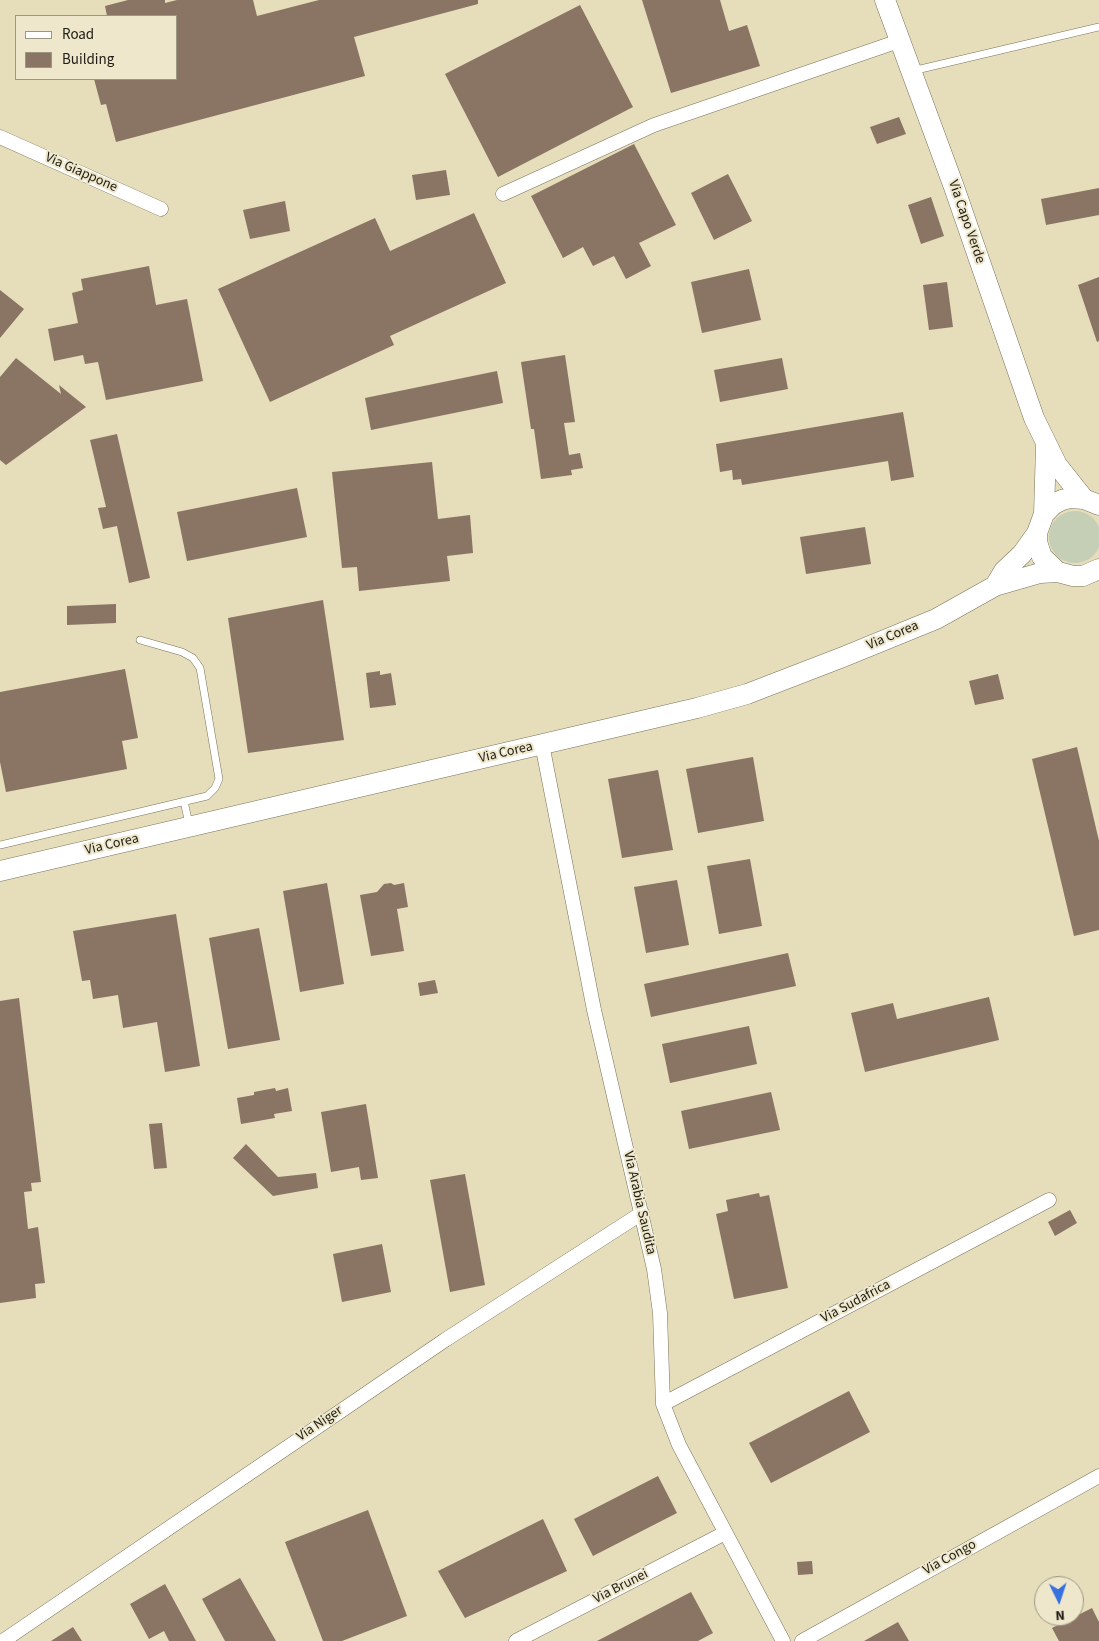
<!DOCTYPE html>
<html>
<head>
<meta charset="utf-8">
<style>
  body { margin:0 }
  #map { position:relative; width:1099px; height:1641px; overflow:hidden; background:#eee7cc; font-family:"Source Sans 3",sans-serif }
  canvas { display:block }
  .legend { position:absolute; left:15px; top:15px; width:162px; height:65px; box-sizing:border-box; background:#eee7cc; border:1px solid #9c9783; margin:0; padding:6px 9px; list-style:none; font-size:15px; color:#222016 }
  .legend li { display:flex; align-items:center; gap:10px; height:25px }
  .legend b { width:25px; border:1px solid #9c9783 }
  .north { position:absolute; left:1034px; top:1576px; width:50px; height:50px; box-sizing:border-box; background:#eee7cc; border:1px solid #9c9783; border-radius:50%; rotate:176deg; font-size:14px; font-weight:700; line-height:20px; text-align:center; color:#222016 }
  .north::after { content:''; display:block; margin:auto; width:18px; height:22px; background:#3770df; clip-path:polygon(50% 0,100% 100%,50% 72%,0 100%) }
</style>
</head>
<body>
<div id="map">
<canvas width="1099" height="1641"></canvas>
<ul class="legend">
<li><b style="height:6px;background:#fff"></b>Road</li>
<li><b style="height:14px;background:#8a7464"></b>Building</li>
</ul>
<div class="north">N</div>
</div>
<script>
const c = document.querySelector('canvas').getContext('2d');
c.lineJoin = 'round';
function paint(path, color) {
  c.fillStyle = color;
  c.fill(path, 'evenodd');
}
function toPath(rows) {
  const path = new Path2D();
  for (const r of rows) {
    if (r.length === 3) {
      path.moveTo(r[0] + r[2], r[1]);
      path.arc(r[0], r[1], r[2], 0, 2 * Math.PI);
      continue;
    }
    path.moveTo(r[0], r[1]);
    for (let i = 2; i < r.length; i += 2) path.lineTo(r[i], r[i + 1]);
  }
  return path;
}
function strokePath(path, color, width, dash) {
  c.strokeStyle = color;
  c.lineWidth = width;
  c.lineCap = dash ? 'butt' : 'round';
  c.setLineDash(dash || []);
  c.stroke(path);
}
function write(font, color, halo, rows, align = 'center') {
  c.font = font + ' "Source Sans 3",sans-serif';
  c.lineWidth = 4;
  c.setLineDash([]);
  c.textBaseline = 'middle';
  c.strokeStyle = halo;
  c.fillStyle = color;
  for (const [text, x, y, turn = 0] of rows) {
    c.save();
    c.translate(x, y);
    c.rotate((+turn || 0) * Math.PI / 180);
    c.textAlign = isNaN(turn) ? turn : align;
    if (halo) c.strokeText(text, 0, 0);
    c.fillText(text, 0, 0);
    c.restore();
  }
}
const built = toPath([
  [0,0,1099,0,1099,1641,0,1641],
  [16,16,176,16,176,79,16,79],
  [1044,1586,1074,1586,1074,1616,1044,1616]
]);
const green = toPath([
  [1075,537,26]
]);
const building = toPath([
  [128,0,165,0,165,3,177,0,253,0,257,16,319,0,478,0,478,4,354,37,365,76,116,142,106,104,101,105,94,79,176,79,176,16,107,16,105,6],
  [642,0,720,0,729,31,747,25,760,66,671,93],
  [580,5,633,107,498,177,445,74],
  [899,117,906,134,877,144,870,127],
  [634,144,676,225,639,243,651,266,626,279,614,256,593,266,583,247,563,258,531,196],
  [446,170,450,195,416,200,412,175],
  [728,174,752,221,714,240,691,193],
  [1099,188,1099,215,1046,225,1041,199],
  [931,197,944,236,921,244,908,205],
  [285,201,290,231,250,239,243,210],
  [474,213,506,283,390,336,394,345,270,402,218,289,375,218,390,251],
  [149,266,156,305,187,299,203,381,106,400,98,362,85,364,83,355,54,361,48,329,78,323,72,293,83,290,81,279],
  [749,269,761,320,702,333,691,282],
  [1099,277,1099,341,1097,342,1078,285],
  [947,282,953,327,929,330,923,285],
  [0,290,24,309,0,338],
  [565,355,575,422,564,423,569,455,580,453,583,468,571,470,572,475,541,479,534,429,531,429,521,362],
  [16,358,61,394,59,385,86,407,6,465,0,460,0,377],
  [782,358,788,389,720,402,714,370],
  [497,371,503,403,371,430,365,398],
  [903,412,914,477,891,481,888,461,742,485,741,479,733,480,732,470,720,472,716,444],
  [117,434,150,578,129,583,117,526,103,529,98,508,106,507,90,440],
  [432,462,438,519,470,515,473,553,447,556,450,581,359,591,357,567,342,568,332,472],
  [297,488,307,537,187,561,177,512],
  [865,527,871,564,806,574,800,537],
  [323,600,344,740,248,753,228,618],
  [116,604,116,623,67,625,67,606],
  [125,669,138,738,122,741,127,769,6,792,0,762,0,692],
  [380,671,380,675,391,673,396,705,370,708,366,673],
  [998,674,1004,699,975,705,969,681],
  [1077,747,1099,841,1099,930,1074,936,1032,759],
  [753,757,764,821,698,833,686,769],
  [658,770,673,850,622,858,608,779],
  [750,859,762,926,719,934,707,866],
  [677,880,689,945,646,953,634,887],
  [327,883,344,984,300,992,283,891],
  [391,883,394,885,404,883,408,907,397,909,404,951,371,956,360,895,377,892,384,884],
  [176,914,200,1066,165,1072,157,1022,123,1028,118,995,93,999,90,980,82,981,73,931],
  [259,928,280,1040,228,1049,209,938],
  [788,953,796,986,651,1017,644,984],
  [435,980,438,993,420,996,418,983],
  [989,997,999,1040,865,1072,851,1013,893,1003,897,1019],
  [19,998,41,1182,31,1183,32,1191,24,1192,28,1229,38,1227,45,1283,35,1284,36,1298,0,1303,0,1001],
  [749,1026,757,1064,670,1083,662,1044],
  [275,1088,276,1091,288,1088,292,1111,274,1114,275,1118,241,1124,237,1098,254,1095,254,1092],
  [771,1092,780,1130,689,1149,681,1111],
  [366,1104,378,1178,361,1180,359,1167,331,1172,321,1112],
  [162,1123,167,1168,154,1169,149,1124],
  [246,1144,278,1177,316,1173,318,1188,273,1196,233,1158],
  [465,1174,485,1285,450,1292,430,1180],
  [759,1193,760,1197,769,1195,788,1288,734,1299,716,1214,728,1211,726,1200],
  [1070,1210,1077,1223,1055,1236,1048,1222],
  [382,1244,391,1292,342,1302,333,1254],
  [849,1391,870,1432,771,1483,749,1443],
  [658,1476,677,1513,593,1556,574,1519],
  [368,1510,407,1616,342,1641,323,1641,285,1542],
  [543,1519,567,1571,465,1618,438,1571],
  [812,1561,813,1574,798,1575,797,1562],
  [240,1578,276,1641,225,1641,202,1599],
  [165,1584,196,1641,169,1641,164,1631,149,1639,130,1604],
  [691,1592,713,1633,698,1641,597,1641],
  [1092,1608,1099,1622,1099,1641,1059,1641,1052,1628],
  [898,1622,909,1641,864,1641],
  [73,1627,82,1641,51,1641]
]);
const lane = toPath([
  [912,71,1099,27],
  [184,801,189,824],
  [0,845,207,796,215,788,219,779,200,668,193,658,182,652,140,640]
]);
const street = toPath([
  [0,137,161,209],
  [503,194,654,125,899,41],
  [542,744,594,1010,654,1269,660,1313,663,1404,679,1445,783,1641],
  [663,1404,1049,1200],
  [3,1641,445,1340,642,1213],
  [516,1641,725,1533],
  [802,1641,1099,1476]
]);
const secondary = toPath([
  [885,0,954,187,1034,418,1057,465,1084,499],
  [1099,505,1084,499,1070,498,1062,500,1054,504,1044,514,1037,533,1037,542,1042,557,1058,572,1073,576,1083,576,1099,569],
  [1044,514,1046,446],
  [995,586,1004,571,1022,554,1037,533],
  [0,871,697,708,747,694,843,657,936,619,995,586,1040,573,1058,572]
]);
const streetNames = [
  ["Via Giappone",81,173,24],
  ["Via Capo Verde",966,222,71],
  ["Via Corea",893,636,-23],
  ["Via Corea",506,753,-13],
  ["Via Corea",112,845,-13],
  ["Via Arabia Saudita",639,1203,77],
  ["Via Sudafrica",856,1302,-28],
  ["Via Niger",320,1424,-34],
  ["Via Congo",950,1558,-29],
  ["Via Brunei",621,1587,-27]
];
paint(built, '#e6ddbb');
paint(green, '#c5cfb6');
paint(building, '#8a7464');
strokePath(lane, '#7b745c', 8);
strokePath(street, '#7b745c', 15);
strokePath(secondary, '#7b745c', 21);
strokePath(lane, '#fff', 7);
strokePath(street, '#fff', 14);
strokePath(secondary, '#fff', 20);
write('14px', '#222016', '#eee7cc', streetNames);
</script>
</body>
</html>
